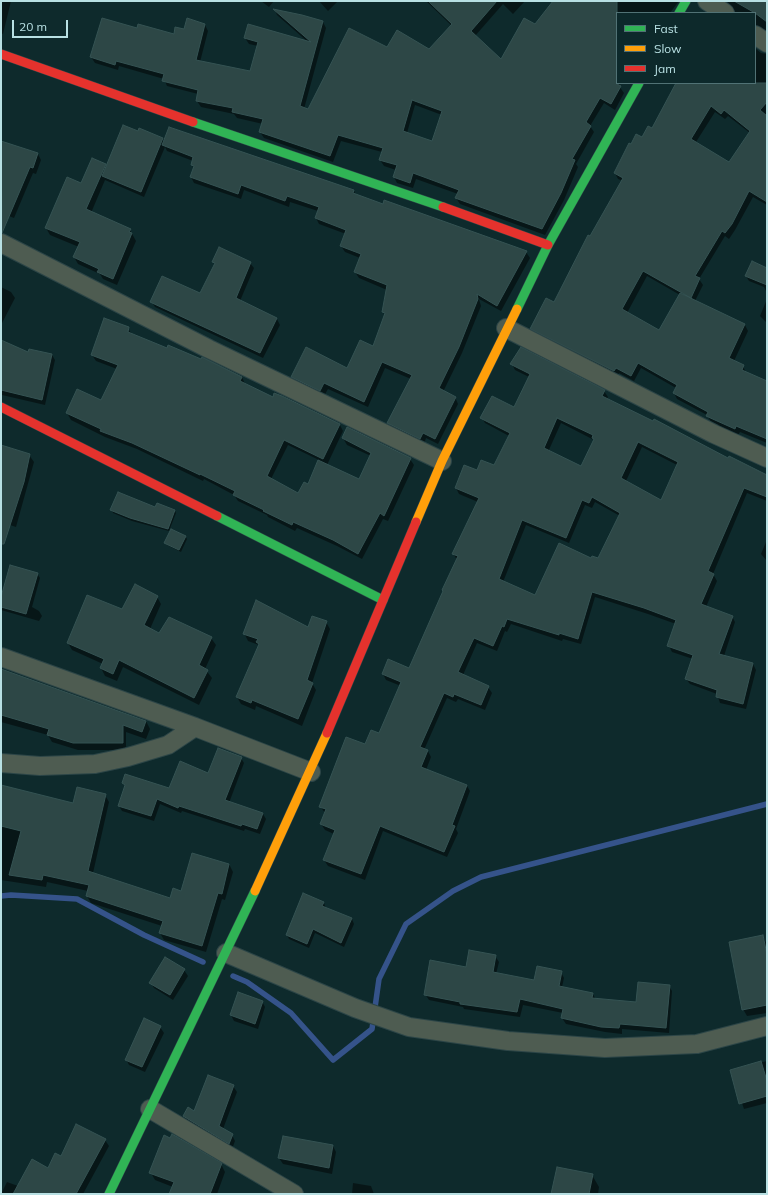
<!DOCTYPE html>
<html>
<head>
<meta charset="utf-8">
<style>
  body { margin:0 }
  #map { position:relative; width:768px; height:1195px; overflow:hidden; background:#0e2a2c; font-family:Mulish,sans-serif }
  canvas { display:block }
  .frame { position:absolute; inset:0; border:2px solid #b8e0e3; pointer-events:none }
  .legend { position:absolute; left:616px; top:12px; width:140px; height:72px; box-sizing:border-box; background:#0d292b; border:1px solid #517275; margin:0; padding:5px 7px; list-style:none; font-size:12px; color:#b8e0e3 }
  .legend li { display:flex; align-items:center; gap:8px; height:20px }
  .legend b { width:20px; border:1px solid #517275 }
  .scale { position:absolute; left:12px; top:20px; width:56px; height:18px; box-sizing:border-box; border:2px solid #b8e0e3; border-top:0; padding-left:5px; font-size:12px; line-height:14px; white-space:nowrap; color:#b8e0e3; -webkit-text-stroke:3px #0d292b; paint-order:stroke }
</style>
</head>
<body>
<div id="map">
<canvas width="768" height="1195"></canvas>
<div class="frame"></div>
<ul class="legend">
<li><b style="height:5px;background:#30b455"></b>Fast</li>
<li><b style="height:5px;background:#ff9f0a"></b>Slow</li>
<li><b style="height:5px;background:#e5322d"></b>Jam</li>
</ul>
<div class="scale">20 m</div>
</div>
<script>
const c = document.querySelector('canvas').getContext('2d');
c.lineJoin = 'round';
function paint(path, color) {
  c.fillStyle = color;
  c.fill(path, 'evenodd');
}
function toPath(rows) {
  const path = new Path2D();
  for (const r of rows) {
    path.moveTo(r[0], r[1]);
    for (let i = 2; i < r.length; i += 2) path.lineTo(r[i], r[i + 1]);
  }
  return path;
}
function strokePath(path, color, width, dash) {
  c.strokeStyle = color;
  c.lineWidth = width;
  c.lineCap = dash ? 'butt' : 'round';
  c.setLineDash(dash || []);
  c.stroke(path);
}
const shadow = toPath([
  [1,1,11,1,3,34,1,33],
  [261,1,274,1,269,7],
  [319,1,338,1,328,11],
  [426,1,525,1,513,14,503,4,475,36,502,61,535,25,554,1,679,1,670,13,617,13,617,83,621,83,619,86,624,93,615,110,604,103,590,126,594,132,576,164,578,167,564,200,545,235,460,204,456,198,458,194,416,179,413,188,397,183,394,177,396,170,384,166,380,160,382,152,341,141,333,162,264,138,260,132,263,124,237,118,234,114,201,107,197,101,198,94,167,86,164,79,119,66,118,70,95,63,91,57,138,29,174,35,184,30,205,25,208,31,200,62,251,72,258,46,249,44,245,38,309,43,277,15,275,10,323,22,326,28,304,109,309,111,387,48,429,51,452,26],
  [415,105,442,115,433,142,407,133],
  [727,1,767,1,767,29,765,32,755,32,755,13,735,13],
  [755,48,761,53,767,54,767,205,753,197,735,230,729,239,725,236,699,279,703,285,695,301,745,325,748,331,734,361,743,366,746,373,767,382,767,443,740,432,738,435,711,422,707,415,677,399,674,393,676,388,641,368,634,381,619,373,617,377,535,335,531,329,555,304,623,181,618,179,615,173,631,146,652,130,677,83,755,83],
  [715,112,725,119,728,116,750,133,729,163,696,142],
  [647,276,680,295,660,332,627,313],
  [170,128,354,191,356,195,526,252,530,258,501,311,479,299,481,306,462,353,443,392,455,397,458,404,438,444,426,438,424,444,392,429,389,423,411,379,385,368,368,407,328,389,324,396,296,383,292,377,347,369,373,348,385,316,383,312,387,290,359,278,355,272,360,258,345,252,341,246,346,234,319,224,316,218,318,211,290,202,289,207,244,190,241,199,194,183,191,177,194,169,192,165,193,161,167,151,165,147,144,197,105,180,91,213,130,230,136,241,117,285,103,279,100,274,78,264,74,257,79,247,50,235,46,228,82,185,105,164,107,167,139,132,163,138,164,142],
  [1,142,38,154,41,160,36,174,33,173,14,218,1,213],
  [213,262,250,263,254,268,240,301,277,319,280,325,263,358,155,307,151,301,201,294,215,265],
  [767,269,767,293,764,287,749,281,746,276],
  [1,287,11,292,15,298,1,325],
  [767,299,767,323,760,316],
  [128,328,132,335,242,377,245,384,273,398,340,425,343,431,327,465,360,480,371,456,347,445,343,438,410,459,414,465,388,521,383,519,362,559,337,546,297,528,295,531,268,517,267,515,238,501,234,495,204,479,203,481,137,449,105,437,71,420,67,413,101,402,117,369,96,361,92,355],
  [288,445,319,460,308,485,299,494,271,479],
  [1,341,29,354,52,355,55,360,45,405,2,395,1,397],
  [521,348,604,391,608,397,607,399,729,460,730,457,767,476,767,501,747,493,713,574,717,581,706,607,732,616,735,622,724,656,753,664,756,670,746,709,720,703,717,694,690,684,686,679,693,659,672,652,669,646,676,624,648,614,595,597,581,644,563,639,562,641,511,624,507,632,505,631,497,651,477,643,463,675,488,687,492,693,485,710,458,699,456,702,447,698,424,750,428,751,431,757,426,770,467,786,470,791,456,829,458,833,447,857,383,831,365,880,328,866,324,860,334,834,325,830,321,824,325,813,320,806,365,745,380,734,401,686,386,680,383,674,409,669,457,560,453,553,478,502,459,494,456,488,477,472,494,467,509,436,485,423,482,418,514,409,529,377,515,370,512,364],
  [561,423,594,440,582,468,548,452],
  [642,447,677,465,661,501,626,481],
  [595,502,620,516,598,560,592,560,536,596,503,582,526,525,569,543,585,505,592,508],
  [730,619,732,619,718,659,717,658],
  [1,446,29,455,34,462,16,527,1,522],
  [156,509,175,511,176,513,169,531,132,521,113,513,112,510],
  [185,536,187,539,181,552,167,545,165,543],
  [766,542,767,543,767,561,761,554],
  [37,573,40,578,32,607,39,611,42,616,39,621,1,610,1,592,3,593],
  [157,597,161,604,150,629,159,634,211,638,216,645,205,669,212,678,199,705,123,667,117,681,105,676,101,668,103,664,72,650,68,643,122,611],
  [326,622,330,629,312,683,316,690,302,726,256,706,255,710,241,704,237,697,259,645,248,641,244,633,308,629],
  [1,671,146,721,150,729,146,739,126,732,126,750,78,750,52,742,48,735,1,722],
  [241,758,244,763,229,803,263,814,266,819,260,834,245,829,244,831,182,811,181,813,160,804,154,821,122,811,119,806,125,787,123,783,169,789,208,775],
  [1,788,74,805,105,795,109,802,93,873,171,899,229,864,233,872,225,900,222,899,206,952,164,940,160,933,162,926,91,903,87,896,88,891,47,882,46,887,1,880],
  [324,903,326,909,352,919,354,924,344,947,315,933,309,948,289,939,287,935],
  [763,936,767,945,767,1013,747,1016,743,1009],
  [495,956,499,962,496,974,535,981,561,972,564,978,562,987,593,994,596,1000,637,1003,669,986,672,991,669,1033,622,1029,622,1034,605,1032,566,1024,562,1018,563,1013,523,1005,520,1017,464,1009,463,1007,429,1000,425,994,467,968],
  [184,970,188,976,173,1000,154,988,151,983],
  [239,993,262,1001,265,1007,258,1029,234,1021,231,1015],
  [160,1027,164,1033,145,1072,129,1065,126,1059],
  [767,1061,767,1103,744,1109,731,1070],
  [233,1086,237,1092,223,1129,232,1135,235,1141,232,1149,188,1122,184,1116,195,1113],
  [105,1140,109,1146,83,1194,1,1194,7,1182,18,1186,48,1169,61,1157],
  [333,1146,336,1152,332,1174,283,1164,279,1158],
  [221,1164,225,1172,217,1194,170,1194,173,1187,155,1180,151,1173],
  [592,1175,599,1187,598,1194,552,1194],
  [353,1183,371,1186,374,1194,352,1194]
]);
const stream = toPath([
  [1,896,11,895,77,899,144,935,203,962],
  [233,976,247,982,291,1013,333,1060,372,1029,379,979,406,924,453,891,481,877,767,804]
]);
const building = toPath([
  [428,1,497,1,471,31,501,59,524,18,535,24,553,1,617,1,617,84,621,86,611,104,600,98,586,122,591,126,572,159,575,160,561,193,542,229,455,198,459,190,413,173,410,183,393,177,397,165,379,160,383,148,338,135,330,156,259,132,263,119,232,112,233,108,196,101,198,90,162,81,164,74,116,61,115,65,90,57,102,18,137,28,138,24,174,34,175,27,184,29,187,18,205,24,196,60,250,71,258,42,244,38,248,24,311,42,273,9,302,15,323,21,300,106,308,109,349,28,387,47,397,30,429,49,452,24,428,1],
  [412,100,442,111,432,141,403,131,412,100],
  [734,1,767,1,767,22,755,13,734,1],
  [676,83,767,83,767,102,760,110,767,116,767,202,749,191,732,224,725,233,722,231,695,276,700,278,691,298,643,271,622,309,659,330,680,293,745,324,729,358,744,365,742,370,767,381,767,439,736,426,735,429,706,416,708,412,673,393,677,385,638,363,631,376,616,368,614,371,530,329,546,298,554,302,588,235,590,236,623,178,614,173,629,143,631,144,636,134,642,137,648,126,652,128,676,83],
  [711,106,721,114,724,110,750,131,729,162,691,139,711,106],
  [123,125,138,131,139,128,163,138,141,192,102,176,123,125],
  [169,127,354,190,353,193,383,204,384,200,527,251,497,306,477,294,478,299,459,347,439,388,456,397,435,439,423,433,420,439,387,423,412,375,382,362,364,402,324,383,320,391,291,377,306,347,347,368,360,340,373,346,385,313,382,312,387,285,354,272,361,254,340,246,346,230,315,218,319,207,287,196,285,201,241,185,238,194,190,177,194,166,191,165,193,157,162,145,169,127],
  [1,141,38,153,33,168,30,167,2,233,1,141],
  [92,158,106,164,86,209,131,229,129,232,132,233,113,279,97,272,99,269,73,257,80,242,45,228,67,177,81,183,92,158],
  [219,247,251,262,236,298,277,318,260,353,150,302,162,276,200,293,215,263,212,262,219,247],
  [752,261,767,268,767,285,745,276,752,261],
  [104,318,129,327,128,332,167,348,168,345,201,359,202,357,242,377,240,381,273,397,274,393,282,396,340,424,323,459,284,440,267,476,298,493,304,482,308,484,318,460,359,479,371,453,342,438,347,427,411,458,384,516,380,513,358,554,333,540,293,522,292,525,263,511,264,510,233,495,235,491,200,474,200,475,132,443,100,431,101,429,66,413,77,389,101,400,118,365,91,355,104,318],
  [1,340,28,352,29,349,52,354,42,400,1,390,1,340],
  [521,347,605,390,602,396,653,421,654,419,728,458,729,456,767,475,767,497,744,488,708,571,714,574,701,604,733,616,719,654,753,663,743,704,716,697,717,690,685,679,693,655,667,646,676,620,644,608,592,592,578,639,559,633,559,635,507,619,504,627,502,626,493,646,474,638,458,672,489,686,481,705,454,694,453,697,444,693,420,747,428,750,421,767,467,785,452,825,455,826,444,852,380,826,361,874,323,860,335,830,320,824,326,809,319,807,346,737,365,744,371,730,379,733,401,682,382,674,388,659,409,668,443,591,442,590,458,556,452,554,479,498,455,488,464,465,477,470,481,460,494,465,510,433,480,418,492,396,514,407,530,374,510,364,521,347],
  [557,418,593,435,592,438,594,439,581,466,544,448,557,418],
  [638,442,678,462,661,500,621,478,638,442],
  [592,497,620,513,598,558,592,556,591,558,559,543,535,595,499,579,522,520,566,538,582,500,589,503,592,497],
  [1,445,30,454,24,482,4,544,1,544,1,445],
  [118,492,155,507,157,503,175,510,168,529,130,518,110,510,118,492],
  [171,529,186,536,179,550,164,543,171,529],
  [10,565,38,573,26,614,1,607,1,597,10,565],
  [135,584,158,596,144,625,159,633,169,617,212,637,199,665,208,670,194,698,119,660,113,674,100,668,104,659,67,643,87,595,122,609,135,584],
  [256,600,308,627,312,616,327,621,307,680,313,683,298,719,252,700,251,703,236,697,259,644,256,642,258,639,243,634,256,600],
  [1,669,146,721,142,732,123,725,123,743,73,743,47,735,49,729,1,715,1,669],
  [218,748,242,757,225,800,263,813,257,829,242,824,241,826,179,806,178,808,157,799,151,816,118,806,125,785,122,783,125,774,169,788,180,761,208,773,218,748],
  [1,785,73,803,77,787,106,794,88,871,170,898,173,888,181,891,192,853,229,864,222,894,218,893,202,946,159,933,163,921,86,896,89,885,43,875,42,880,9,875,21,831,1,826,1,785],
  [303,893,324,902,322,906,352,918,341,943,313,929,307,944,286,935,303,893],
  [763,935,767,955,767,1005,742,1010,729,942,763,935],
  [469,950,496,955,493,972,534,980,537,966,562,971,559,986,593,993,592,998,636,1002,638,982,670,985,666,1028,620,1024,619,1028,601,1027,561,1018,563,1009,520,999,517,1012,460,1004,460,1002,424,995,430,960,466,967,469,950],
  [165,957,185,969,170,995,149,983,165,957],
  [238,992,263,1001,255,1024,230,1015,238,992],
  [144,1018,161,1026,142,1067,125,1060,144,1018],
  [761,1061,767,1081,767,1096,739,1104,730,1070,761,1061],
  [208,1075,234,1085,219,1126,233,1134,229,1144,183,1116,188,1107,194,1111,208,1075],
  [76,1124,106,1139,76,1194,13,1194,32,1159,48,1168,55,1153,61,1156,76,1124],
  [172,1134,222,1163,210,1194,169,1194,174,1182,149,1173,164,1135,170,1138,172,1134],
  [283,1136,333,1145,329,1168,278,1158,283,1136],
  [557,1167,593,1174,589,1194,551,1194,557,1167]
]);
const street = toPath([
  [707,1,725,13],
  [755,35,767,43],
  [1,243,209,349,442,461],
  [506,328,714,434,767,458],
  [1,657,195,727,311,772],
  [1,763,40,766,95,764,128,757,168,745,195,727],
  [226,953,355,1008,409,1027,508,1041,605,1048,697,1044,767,1026],
  [150,1109,294,1194]
]);
const fast = toPath([
  [679,13,686,1],
  [193,122,443,207],
  [517,309,548,245,639,83],
  [217,516,383,600],
  [109,1194,255,891]
]);
const slow = toPath([
  [416,522,442,461,517,309],
  [255,891,327,733]
]);
const jam = toPath([
  [1,54,193,122],
  [443,207,548,245],
  [1,407,217,516],
  [327,733,416,522]
]);
paint(shadow, '#0007');
strokePath(stream, '#35538a', 5.5);
paint(building, '#2d4746');
strokePath(building, '#355353', 1);
strokePath(street, '#2c4547', 20);
strokePath(fast, '#2c4547', 10);
strokePath(slow, '#2c4547', 10);
strokePath(jam, '#2c4547', 10);
strokePath(street, '#4e5c51', 18);
strokePath(fast, '#30b455', 9);
strokePath(slow, '#ff9f0a', 9);
strokePath(jam, '#e5322d', 9);
</script>
</body>
</html>
